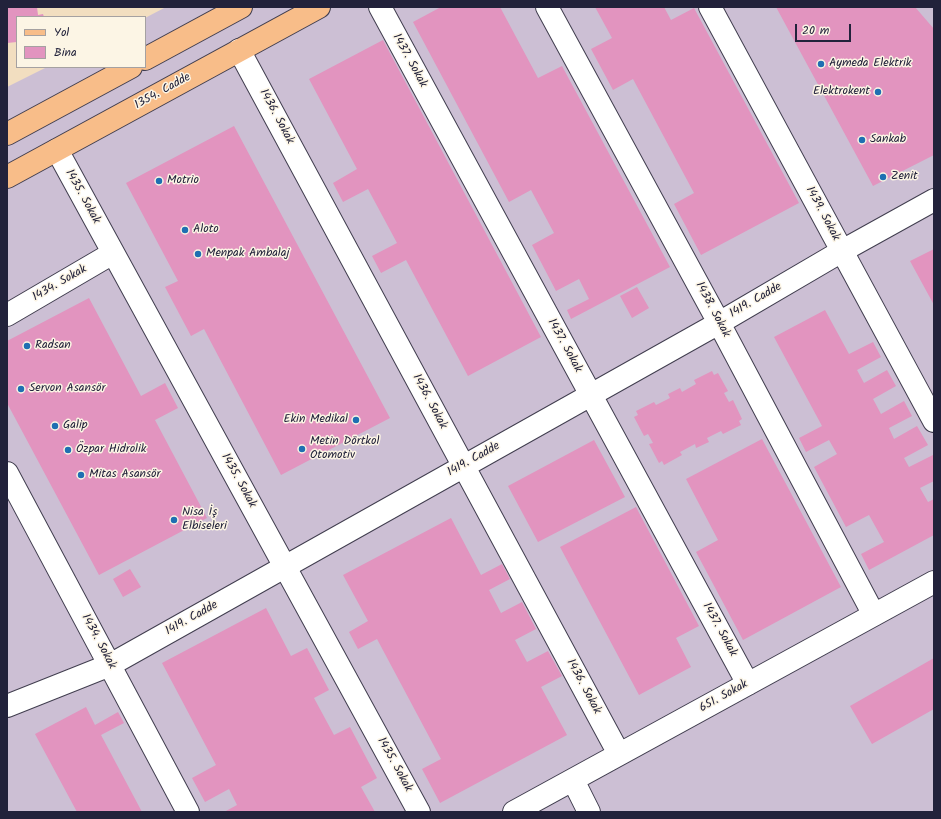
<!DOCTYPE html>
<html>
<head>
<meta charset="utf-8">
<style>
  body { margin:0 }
  #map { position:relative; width:941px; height:819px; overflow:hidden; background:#f2dec0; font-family:Kalam,sans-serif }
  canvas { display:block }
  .frame { position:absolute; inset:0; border:8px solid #22223b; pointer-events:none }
  .legend { position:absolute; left:16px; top:16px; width:130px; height:52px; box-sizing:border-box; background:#fcf5e5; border:1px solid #a5a1a1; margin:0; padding:5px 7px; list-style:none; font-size:12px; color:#22223b }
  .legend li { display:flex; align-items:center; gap:8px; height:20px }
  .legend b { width:20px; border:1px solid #a5a1a1 }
  .scale { position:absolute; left:795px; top:24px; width:56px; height:18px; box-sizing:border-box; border:2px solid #22223b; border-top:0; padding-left:5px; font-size:12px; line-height:14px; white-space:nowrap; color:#22223b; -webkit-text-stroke:3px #fcf5e5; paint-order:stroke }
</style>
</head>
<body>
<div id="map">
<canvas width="941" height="819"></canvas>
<div class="frame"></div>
<ul class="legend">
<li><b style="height:5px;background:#f8bd89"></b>Yol</li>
<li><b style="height:11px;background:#e294bf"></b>Bina</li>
</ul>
<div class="scale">20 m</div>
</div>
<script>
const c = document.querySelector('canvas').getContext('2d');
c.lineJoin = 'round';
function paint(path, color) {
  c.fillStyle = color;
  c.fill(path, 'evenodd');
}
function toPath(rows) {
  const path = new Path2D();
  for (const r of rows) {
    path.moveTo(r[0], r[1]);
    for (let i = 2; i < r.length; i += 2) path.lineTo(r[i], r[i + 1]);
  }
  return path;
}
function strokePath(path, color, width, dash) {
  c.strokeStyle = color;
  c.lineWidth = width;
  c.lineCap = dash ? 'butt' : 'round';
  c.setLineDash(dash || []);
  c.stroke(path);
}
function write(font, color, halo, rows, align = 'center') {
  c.font = font + ' Kalam,sans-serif';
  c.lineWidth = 3;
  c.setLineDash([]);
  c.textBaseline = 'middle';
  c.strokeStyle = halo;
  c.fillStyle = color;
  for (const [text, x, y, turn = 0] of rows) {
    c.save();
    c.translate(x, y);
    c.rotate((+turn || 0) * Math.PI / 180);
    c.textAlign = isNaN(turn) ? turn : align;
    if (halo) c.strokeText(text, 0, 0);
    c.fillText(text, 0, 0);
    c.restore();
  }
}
const industrial = toPath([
  [166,7,934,7,934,812,7,812,7,87,47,67,145,67,145,18]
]);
const building = toPath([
  [7,7,37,7,38,15,43,14,44,17,17,17,17,42,7,43],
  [441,7,500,7,538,78,562,66,670,267,571,319,567,310,589,299,579,279,556,291,532,245,554,233,531,190,509,202,413,22],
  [595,7,664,7,671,20,694,8,799,203,701,255,674,204,694,193,633,79,613,90,591,49,612,38],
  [776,7,915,7,934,29,934,155,873,186],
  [383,40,541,337,468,376,406,260,381,273,372,256,397,243,368,189,343,202,333,183,357,169,309,79],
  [234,126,390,418,281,475,204,329,191,336,165,287,178,281,126,183],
  [934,249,934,305,910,261],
  [637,287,649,308,632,318,620,296],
  [89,298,141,396,165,383,178,408,155,420,207,518,99,575,7,403,7,341],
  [825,310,849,354,873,342,881,357,857,370,864,383,887,370,896,386,873,399,881,414,904,401,912,416,889,428,894,439,917,426,928,445,904,458,909,467,933,455,934,457,934,481,920,488,928,502,934,499,934,535,869,570,861,554,884,542,869,515,846,527,814,467,837,454,829,440,806,452,799,438,822,426,774,337],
  [712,371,714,375,718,373,728,391,724,393,729,402,733,400,742,419,739,421,741,425,723,434,721,431,707,438,709,442,696,448,695,444,680,452,682,455,664,465,662,461,659,463,649,444,653,443,648,434,644,436,634,417,638,415,636,411,654,402,656,405,670,398,668,394,680,388,682,392,696,384,694,380],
  [762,439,841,587,743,640,696,552,718,540,686,479],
  [594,440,625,497,538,542,508,486],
  [636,507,699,626,676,638,691,667,639,695,560,547],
  [451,518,481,575,502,564,510,579,489,590,501,613,522,602,536,629,515,640,527,662,548,651,562,676,541,687,567,735,440,803,422,769,441,759,377,639,358,649,349,632,368,621,343,575],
  [130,569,141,587,123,597,113,579],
  [266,608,291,656,307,648,329,690,314,698,334,735,350,727,377,778,361,787,375,812,224,812,237,805,229,789,205,802,192,778,216,765,162,663],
  [934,658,934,709,872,744,850,706],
  [86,707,95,725,118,712,124,723,101,735,142,812,77,812,35,734]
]);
const minor = toPath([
  [380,7,748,684],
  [547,7,719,323,874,615],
  [710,7,934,421],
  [239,50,619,754],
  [57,150,419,812],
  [7,315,113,253],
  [7,473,188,812],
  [7,706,110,665,719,323,842,251,934,200],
  [573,780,589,812],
  [514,812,934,582]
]);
const major = toPath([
  [145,59,241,7],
  [7,134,131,67],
  [7,177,319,7]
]);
const markers = [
  [821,64,4,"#1f6fb2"],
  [878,92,4,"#1f6fb2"],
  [862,140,4,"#1f6fb2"],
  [883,177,4,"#1f6fb2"],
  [159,181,4,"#1f6fb2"],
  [185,230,4,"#1f6fb2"],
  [198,254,4,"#1f6fb2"],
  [27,346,4,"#1f6fb2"],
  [21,389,4,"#1f6fb2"],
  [356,420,4,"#1f6fb2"],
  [55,426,4,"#1f6fb2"],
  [302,449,4,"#1f6fb2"],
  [68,450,4,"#1f6fb2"],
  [81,475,4,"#1f6fb2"],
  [174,520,4,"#1f6fb2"]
];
const streetNames = [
  ["1437. Sokak",409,61,61],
  ["1354. Cadde",163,92,-29],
  ["1436. Sokak",276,117,62],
  ["1435. Sokak",82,197,61],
  ["1439. Sokak",822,214,62],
  ["1434. Sokak",60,284,-30],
  ["1419. Cadde",756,301,-30],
  ["1438. Sokak",712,310,62],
  ["1437. Sokak",564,346,61],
  ["1436. Sokak",429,402,62],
  ["1419. Cadde",474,460,-29],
  ["1435. Sokak",238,481,61],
  ["1419. Cadde",192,619,-29],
  ["1437. Sokak",719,630,61],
  ["1434. Sokak",98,642,62],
  ["1436. Sokak",583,687,62],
  ["651. Sokak",724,697,-29],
  ["1435. Sokak",394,765,61]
];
const poiNames = [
  ["Aymeda Elektrik",829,64],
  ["Elektrokent",870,92,"right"],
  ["Sankab",870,140],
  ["Zenit",891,177],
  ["Motrio",167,181],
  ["Aloto",193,230],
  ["Menpak Ambalaj",206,254],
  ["Radsan",35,346],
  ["Servon Asansör",29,389],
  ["Ekin Medikal",348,420,"right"],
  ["Galip",63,426],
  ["Metin Dörtkol",310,442],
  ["Otomotiv",310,456],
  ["Özpar Hidrolik",76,450],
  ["Mitas Asansör",89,475],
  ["Nisa İş",182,513],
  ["Elbiseleri",182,527]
];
paint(industrial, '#ccbfd4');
paint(building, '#e294bf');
strokePath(minor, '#413e4f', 24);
strokePath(major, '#413e4f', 24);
strokePath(minor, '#fff', 22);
strokePath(major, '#f8bd89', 22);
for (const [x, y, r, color] of markers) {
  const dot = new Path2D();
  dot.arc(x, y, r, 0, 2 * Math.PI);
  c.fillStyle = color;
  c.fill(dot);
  strokePath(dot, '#fcf5e5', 1.5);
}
write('12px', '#22223b', '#fcf5e5', streetNames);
write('12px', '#22223b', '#fcf5e5', poiNames, 'left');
</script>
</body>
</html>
